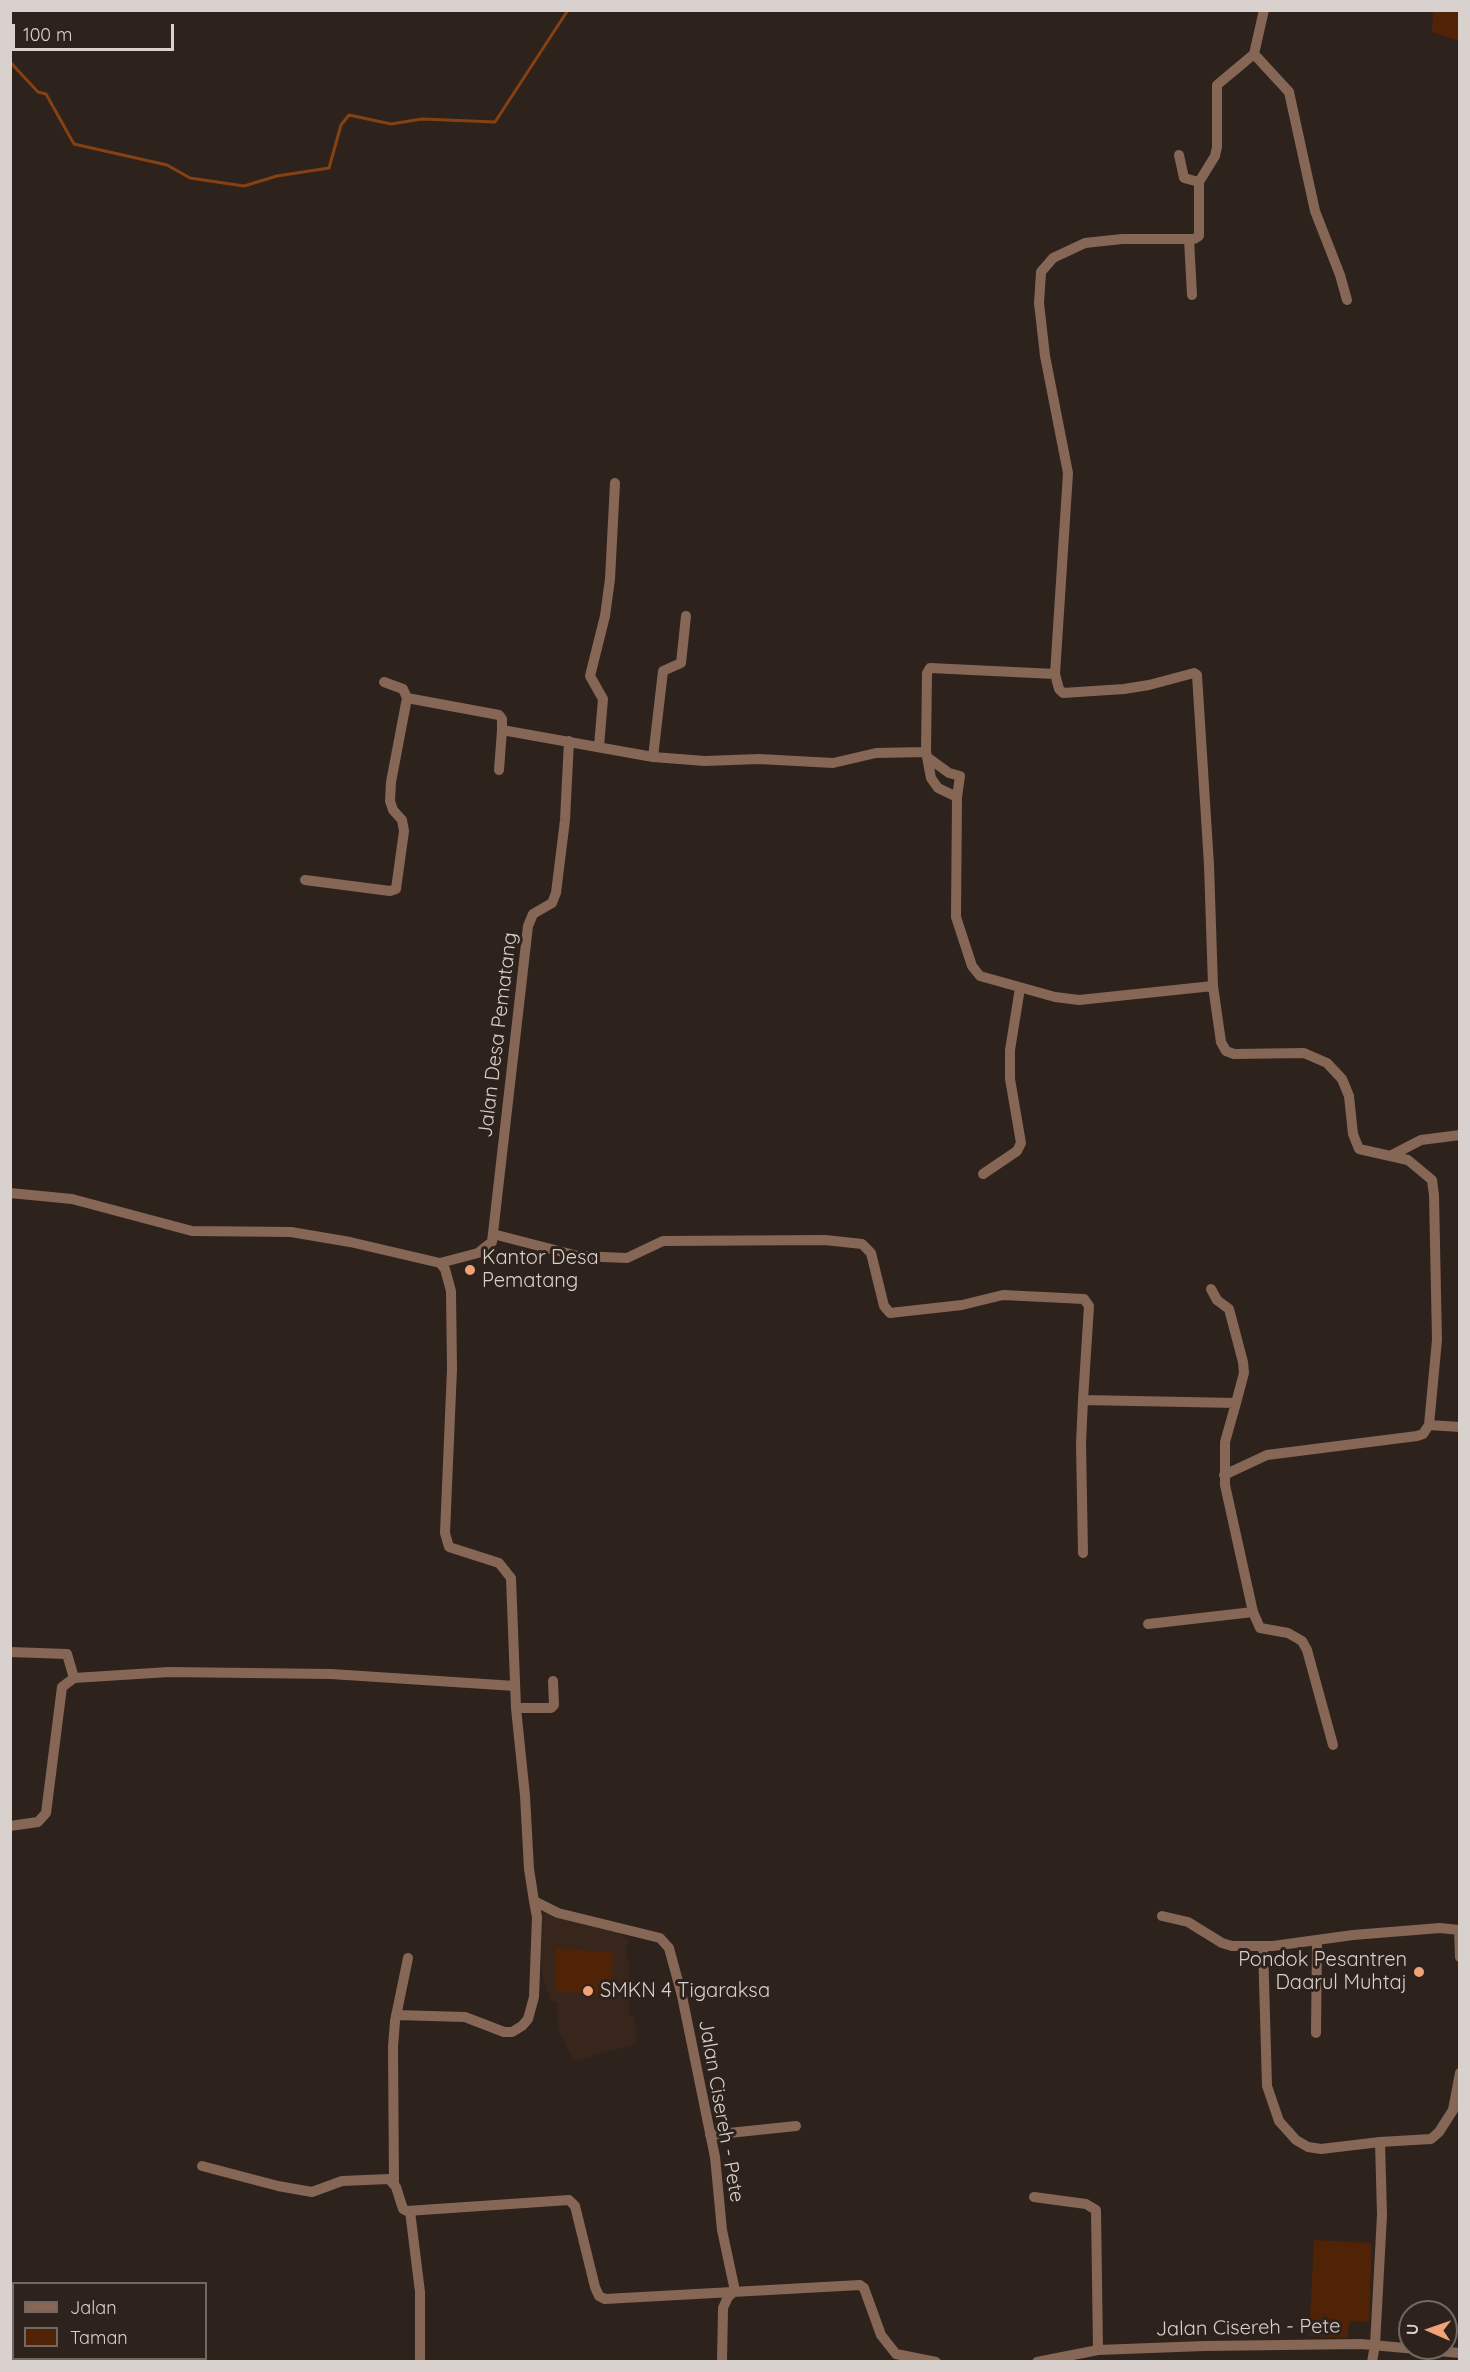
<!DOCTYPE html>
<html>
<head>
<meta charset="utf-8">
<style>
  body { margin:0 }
  #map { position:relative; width:1470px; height:2372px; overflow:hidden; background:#2e221c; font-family:Quicksand,sans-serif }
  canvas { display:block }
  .frame { position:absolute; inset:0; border:12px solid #d9d1cd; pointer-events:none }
  .legend { position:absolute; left:12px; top:2282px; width:195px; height:78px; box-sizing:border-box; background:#2e221c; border:2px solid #726863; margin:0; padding:8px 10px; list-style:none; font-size:18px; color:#d9d1cd }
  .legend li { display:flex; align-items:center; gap:12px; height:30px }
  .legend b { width:30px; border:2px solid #726863 }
  .north { position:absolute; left:1398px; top:2300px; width:60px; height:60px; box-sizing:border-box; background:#2e221c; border:2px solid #726863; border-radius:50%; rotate:272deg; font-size:16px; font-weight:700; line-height:24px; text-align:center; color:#d9d1cd }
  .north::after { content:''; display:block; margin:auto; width:21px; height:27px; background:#f0a278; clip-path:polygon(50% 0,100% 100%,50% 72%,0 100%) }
  .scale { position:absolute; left:12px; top:24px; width:162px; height:27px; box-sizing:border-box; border:3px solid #d9d1cd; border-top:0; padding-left:8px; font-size:18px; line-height:21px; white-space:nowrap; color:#d9d1cd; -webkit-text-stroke:4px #2e221c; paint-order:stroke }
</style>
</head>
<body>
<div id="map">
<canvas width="1470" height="2372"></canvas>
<div class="frame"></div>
<ul class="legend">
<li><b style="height:8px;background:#866655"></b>Jalan</li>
<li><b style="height:16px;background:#502306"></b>Taman</li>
</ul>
<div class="north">U</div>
<div class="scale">100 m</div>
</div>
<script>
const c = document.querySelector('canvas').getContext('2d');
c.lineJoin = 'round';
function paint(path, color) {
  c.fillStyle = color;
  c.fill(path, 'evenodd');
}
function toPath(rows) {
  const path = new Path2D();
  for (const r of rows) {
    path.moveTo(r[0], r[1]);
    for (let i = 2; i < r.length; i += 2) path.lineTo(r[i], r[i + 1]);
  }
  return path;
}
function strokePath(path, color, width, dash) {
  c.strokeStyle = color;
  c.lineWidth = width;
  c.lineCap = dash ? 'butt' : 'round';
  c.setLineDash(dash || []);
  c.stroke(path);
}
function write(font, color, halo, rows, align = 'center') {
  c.font = font + ' Quicksand,sans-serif';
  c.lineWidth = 6;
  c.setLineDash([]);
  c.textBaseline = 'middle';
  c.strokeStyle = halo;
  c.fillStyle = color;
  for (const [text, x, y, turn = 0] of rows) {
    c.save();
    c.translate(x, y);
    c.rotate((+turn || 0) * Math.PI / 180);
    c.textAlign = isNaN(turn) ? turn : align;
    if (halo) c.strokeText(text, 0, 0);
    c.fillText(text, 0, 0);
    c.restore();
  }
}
const built = toPath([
  [538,1913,558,1914,619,1932,629,1940,625,1952,629,1963,629,2016,635,2018,637,2044,574,2061,558,2029,557,2003,551,2001,543,1978,538,1941]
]);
const green = toPath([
  [1433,11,1459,11,1459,41,1432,32],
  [556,1948,613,1953,611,1997,556,1991],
  [1314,2240,1372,2243,1369,2322,1350,2321,1347,2338,1309,2336]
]);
const stream = toPath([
  [10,62,38,92,46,94,74,144,167,165,190,178,244,186,277,176,329,168,341,125,349,115,391,124,422,119,495,122,568,10]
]);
const minor = toPath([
  [1264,10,1254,54,1217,85,1217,147,1215,156,1199,182,1199,236,1194,239,1122,239,1085,243,1053,258,1041,272,1039,303,1045,356,1068,473,1055,674,1059,689,1063,693,1124,689,1149,685,1194,673,1197,675,1209,865,1213,986,1221,1042,1226,1051,1234,1054,1304,1053,1327,1063,1342,1079,1349,1096,1353,1134,1359,1149,1408,1160,1432,1180,1434,1195,1437,1340,1429,1425,1460,1427],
  [1254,54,1289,92,1315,211,1340,275,1347,300],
  [1179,155,1184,178,1199,182],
  [1189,239,1192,295],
  [384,682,403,689,407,698,499,715,502,719,502,730,499,770],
  [502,730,653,757,705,761,759,759,833,763,876,753,926,752,927,673,930,668,1055,674],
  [599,746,603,699,590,676,605,616,610,579,615,483],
  [926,752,931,778,938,788,957,797,956,917,972,966,980,976,1055,997,1079,1000,1213,986],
  [653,757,663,671,681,663,686,616],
  [927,757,949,773,960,776,957,797],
  [305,880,390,891,396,889,404,831,402,820,393,810,390,801,391,782,407,698],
  [1390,1156,1421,1140,1460,1135],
  [983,1174,1017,1151,1021,1143,1010,1079,1010,1050,1020,988],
  [10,1193,72,1199,192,1231,291,1232,350,1242,440,1263,445,1269,451,1291,452,1369,445,1533,449,1547,499,1563,511,1578,516,1708,525,1796,529,1869,534,1901,558,1913,660,1938,669,1948,682,1996,715,2157,722,2230,735,2291],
  [493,1234,578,1256,627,1258,663,1241,825,1240,862,1244,871,1253,884,1306,890,1313,962,1305,1003,1295,1084,1299,1089,1306,1083,1400,1236,1403,1225,1442,1225,1485,1253,1612,1260,1628,1288,1633,1302,1641,1307,1650,1333,1745],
  [440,1263,478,1253,492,1242,528,926,533,914,552,903,556,893,565,820,569,741],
  [1211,1289,1217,1300,1229,1309,1243,1362,1244,1373,1236,1403],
  [1224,1475,1267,1455,1417,1436,1423,1434,1429,1425],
  [1083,1553,1081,1443,1083,1400],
  [1148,1624,1253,1612],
  [10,1652,67,1654,74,1678],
  [516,1708,551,1708,554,1705,553,1681],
  [10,1826,38,1822,46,1813,62,1687,74,1678,169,1672,331,1674,515,1686],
  [1162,1916,1188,1922,1222,1943,1232,1946,1273,1946,1353,1935,1440,1928,1459,1930],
  [1459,1930,1460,1957],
  [1263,1946,1267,2086,1279,2121,1296,2140,1308,2147,1321,2149,1380,2142],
  [396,2015,465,2017,504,2032,512,2032,522,2026,528,2019,534,1997,537,1917,534,1901],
  [1316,2033,1317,1940],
  [710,2135,796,2126],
  [202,2166,278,2186,312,2192,342,2181,389,2179,396,2187,403,2209,407,2211,569,2200,575,2206,595,2287,599,2296,605,2299,860,2285,864,2288,881,2335,896,2354,936,2362],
  [394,2184,393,2047,395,2021,408,1958],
  [1034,2197,1086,2204,1096,2210,1098,2350],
  [410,2211,420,2292,420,2362],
  [722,2362,723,2308,728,2297,735,2291],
  [1037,2362,1098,2350,1204,2346,1361,2344,1460,2353],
  [1372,2362,1375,2345,1382,2215,1380,2142,1431,2139,1439,2132,1453,2110,1460,2073]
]);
const markers = [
  [470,1270,6,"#f0a278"],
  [1419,1972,6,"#f0a278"],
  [588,1991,6,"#f0a278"]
];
const streetNames = [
  ["Jalan Desa Pematang",498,1035,-83],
  ["Jalan Cisereh - Pete",721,2111,80],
  ["Jalan Cisereh - Pete",1248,2328,-1]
];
const poiNames = [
  ["Kantor Desa",482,1258],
  ["Pematang",482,1281],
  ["Pondok Pesantren",1407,1960,"right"],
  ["Daarul Muhtaj",1407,1983,"right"],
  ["SMKN 4 Tigaraksa",600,1991]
];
paint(built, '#38261c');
paint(green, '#502306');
strokePath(stream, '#864113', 3);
strokePath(minor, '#866655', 10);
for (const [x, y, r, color] of markers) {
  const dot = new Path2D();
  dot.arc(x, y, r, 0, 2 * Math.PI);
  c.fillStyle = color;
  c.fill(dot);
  strokePath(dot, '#2e221c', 2);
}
write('20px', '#d9d1cd', '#2e221c', streetNames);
write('20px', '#d9d1cd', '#2e221c', poiNames, 'left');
</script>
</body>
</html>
